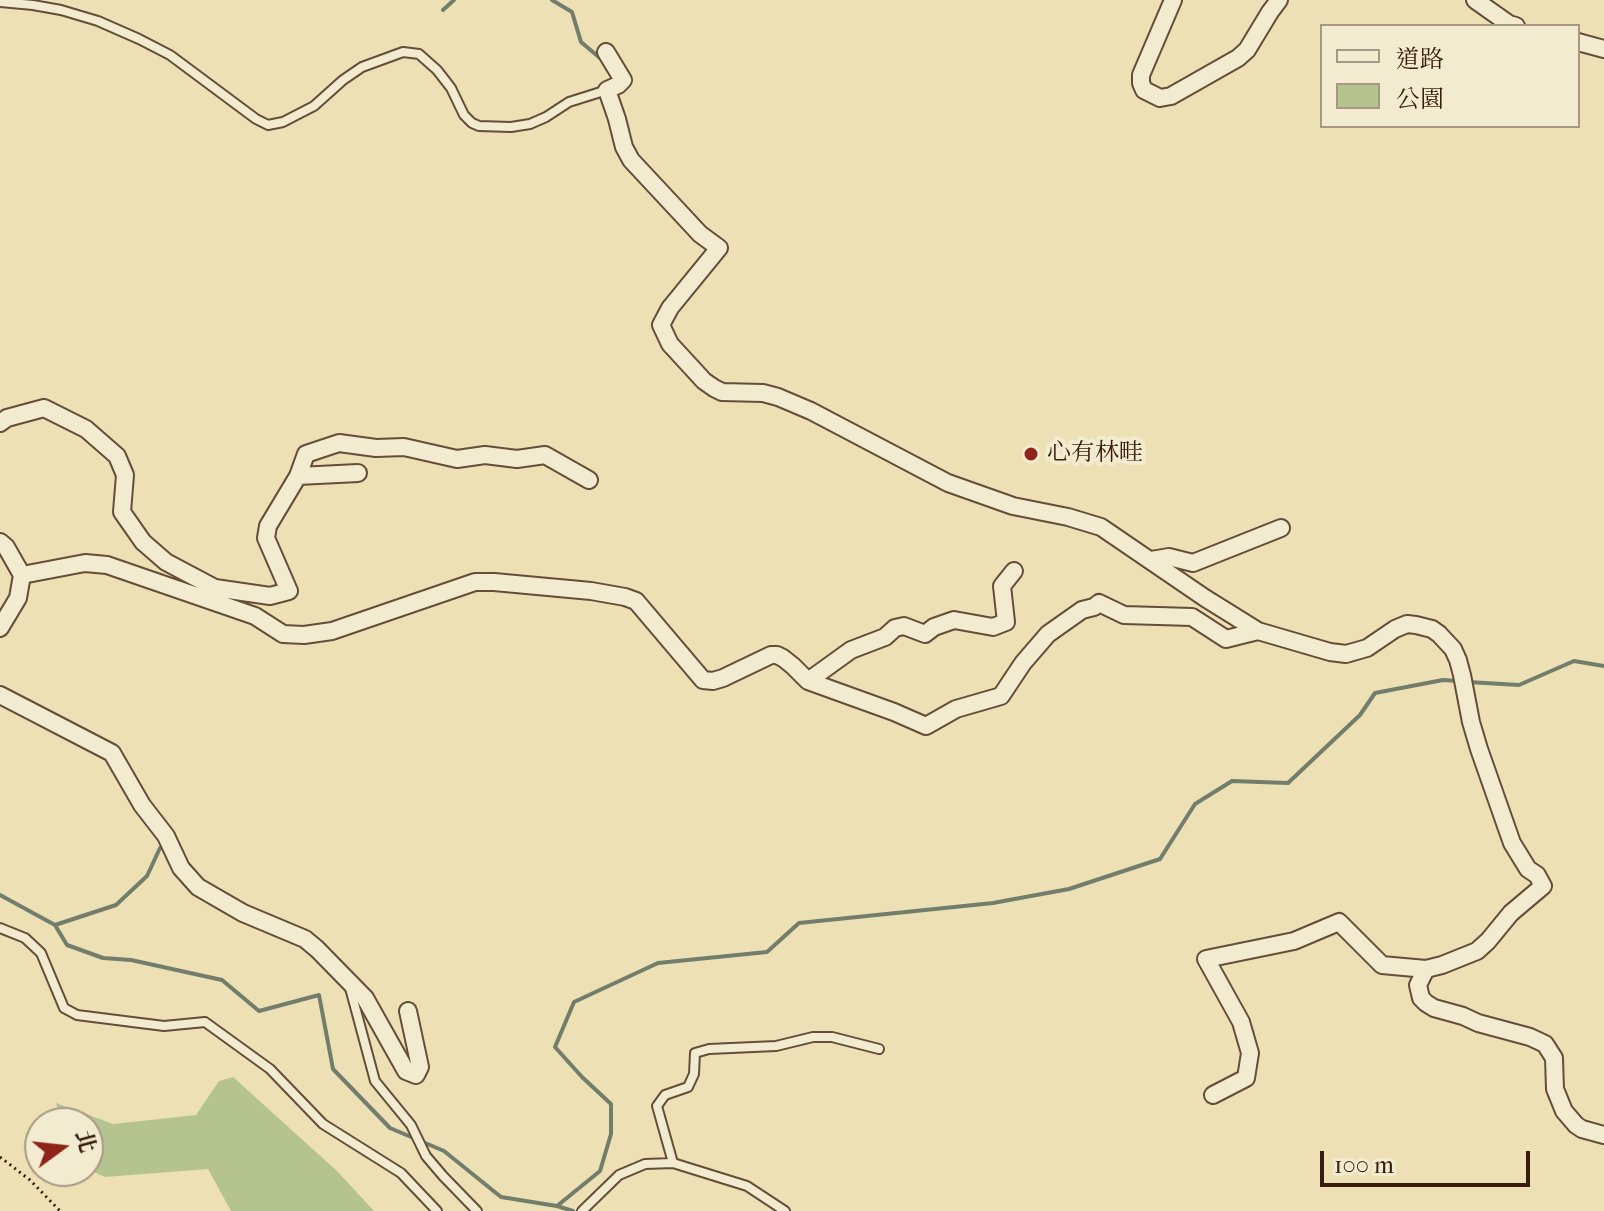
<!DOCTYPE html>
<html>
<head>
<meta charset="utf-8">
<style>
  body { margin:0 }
  #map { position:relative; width:1604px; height:1211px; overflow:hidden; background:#ede0b5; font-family:"IM FELL French Canon","Noto Serif TC",serif }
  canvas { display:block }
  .legend { position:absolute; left:1320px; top:24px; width:260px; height:104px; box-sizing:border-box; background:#f3ebcf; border:2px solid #a89883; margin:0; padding:10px 14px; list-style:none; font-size:24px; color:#371c10 }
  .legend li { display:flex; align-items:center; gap:16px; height:40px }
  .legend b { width:40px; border:2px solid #a89883 }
  .north { position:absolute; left:24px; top:1107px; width:80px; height:80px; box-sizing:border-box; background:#f3ebcf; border:2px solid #a89883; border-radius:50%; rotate:75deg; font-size:22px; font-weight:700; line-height:32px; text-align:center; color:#371c10 }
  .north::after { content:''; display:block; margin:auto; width:28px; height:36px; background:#8f2418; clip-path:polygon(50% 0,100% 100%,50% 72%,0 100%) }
  .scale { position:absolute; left:1320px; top:1151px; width:210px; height:36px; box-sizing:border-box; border:4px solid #371c10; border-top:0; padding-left:10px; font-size:24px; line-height:28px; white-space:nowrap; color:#371c10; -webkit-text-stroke:6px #f3ebcf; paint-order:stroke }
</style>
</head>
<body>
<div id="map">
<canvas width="1604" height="1211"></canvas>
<ul class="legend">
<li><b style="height:10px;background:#f3ebcf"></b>道路</li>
<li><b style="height:22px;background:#b5c38f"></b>公園</li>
</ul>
<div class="north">北</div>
<div class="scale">100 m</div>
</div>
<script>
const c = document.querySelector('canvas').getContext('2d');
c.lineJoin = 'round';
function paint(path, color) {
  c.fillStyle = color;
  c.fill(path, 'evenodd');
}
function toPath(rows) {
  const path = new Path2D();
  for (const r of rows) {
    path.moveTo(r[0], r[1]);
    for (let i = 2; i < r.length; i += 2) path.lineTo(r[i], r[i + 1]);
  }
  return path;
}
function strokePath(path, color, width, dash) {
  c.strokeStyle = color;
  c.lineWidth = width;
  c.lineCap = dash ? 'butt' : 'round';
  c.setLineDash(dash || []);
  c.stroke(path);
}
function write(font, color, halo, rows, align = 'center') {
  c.font = font + ' "IM FELL French Canon","Noto Serif TC",serif';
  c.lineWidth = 8;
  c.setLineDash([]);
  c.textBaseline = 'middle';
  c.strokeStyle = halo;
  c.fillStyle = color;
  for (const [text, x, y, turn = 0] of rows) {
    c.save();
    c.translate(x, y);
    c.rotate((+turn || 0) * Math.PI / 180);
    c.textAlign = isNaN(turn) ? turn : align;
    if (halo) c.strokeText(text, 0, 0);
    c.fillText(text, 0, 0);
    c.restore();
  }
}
const green = toPath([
  [233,1077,337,1171,374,1211,231,1211,208,1169,105,1177,88,1169,88,1123,61,1123,56,1103,113,1124,196,1115,219,1081]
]);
const stream = toPath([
  [552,0,572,12,581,42,600,58],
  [443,10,454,0],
  [1468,682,1519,685,1574,661,1604,666],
  [0,895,55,925,67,945,103,958,131,960,222,980,259,1011,319,995,333,1069,390,1128,444,1151,501,1197,557,1206,573,1211],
  [55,925,116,905,147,876,160,848],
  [557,1206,600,1171,611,1134,611,1104,582,1077,555,1047,574,1002,658,963,767,952,799,923,993,903,1069,889,1160,859,1195,804,1232,781,1288,783,1360,715,1375,693,1443,680,1459,681]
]);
const path = toPath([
  [0,1157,30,1180,60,1211]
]);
const lane = toPath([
  [0,2,33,5,61,10,98,21,139,39,170,55,256,119,268,125,283,122,314,106,343,80,362,67,403,52,419,54,437,70,451,88,464,115,472,123,479,126,511,127,530,124,546,117,569,102,607,90],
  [0,928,25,938,41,953,64,1008,77,1015,164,1026,205,1022,270,1069,323,1124,401,1173,437,1211],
  [350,988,375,1081,411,1125,426,1156,443,1176,477,1211],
  [673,1163,657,1106,665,1095,688,1087,694,1074,695,1053,709,1049,776,1046,813,1037,832,1037,879,1049],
  [582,1211,619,1175,645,1164,673,1163,747,1186,785,1211]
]);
const street = toPath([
  [1173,0,1141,75,1141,83,1144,90,1160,98,1171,96,1238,58,1247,50,1270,12,1279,0],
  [1475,0,1509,24,1516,26],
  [1578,42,1604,49],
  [606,52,623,80,618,85,607,90,617,119,624,147,631,160,700,234,719,248,670,308,661,325,670,344,704,381,714,388,722,392,763,393,778,397,811,411,948,483,1013,506,1068,517,1101,527,1205,598,1258,631,1330,652,1346,654,1367,648,1395,629,1407,624,1416,625,1432,629,1439,634,1453,649,1458,660,1462,675,1471,722,1479,749,1512,843,1528,869,1537,875,1543,886,1511,913,1488,941,1477,951,1442,965,1426,969,1382,965,1339,922,1294,941,1206,959,1241,1022,1250,1053,1246,1078,1213,1095],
  [0,423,7,418,44,408,86,429,117,456,125,475,122,512,143,542,166,562,215,588,270,596,289,591,266,538,268,526,298,476,306,454,339,443,376,448,404,447,457,459,485,455,517,459,545,455,589,480],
  [298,476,358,473],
  [0,542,6,547,22,575,18,598,0,628],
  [1151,560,1169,557,1193,563,1281,528],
  [22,575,85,563,107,565,255,616,283,634,304,635,332,631,475,582,494,582,591,591,625,597,636,601,703,680,713,681,723,678,771,655,777,655,783,658,793,666,808,681,851,650,885,637,895,628,904,626,925,634,934,627,954,620,993,627,1006,622,1002,586,1014,571],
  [808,681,894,712,926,726,956,709,1001,696,1023,663,1048,634,1082,610,1094,607,1099,603,1124,615,1192,617,1226,639,1258,631],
  [0,695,112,753,142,805,166,836,181,868,198,887,243,913,305,939,317,949,365,998,406,1071,416,1075,420,1067,408,1011],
  [1426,969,1418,985,1421,998,1426,1003,1434,1008,1463,1016,1478,1023,1530,1037,1545,1044,1554,1058,1555,1089,1564,1111,1576,1125,1582,1129,1604,1135]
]);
const markers = [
  [1031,454,8,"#8f2418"]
];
const poiNames = [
  ["心有林畦",1047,454]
];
paint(green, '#b5c38f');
strokePath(stream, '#727d6c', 4);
strokePath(lane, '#644d39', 12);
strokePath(street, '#644d39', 20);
strokePath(path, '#371c10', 3, [2, 4]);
strokePath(lane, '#f3ebcf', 8);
strokePath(street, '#f3ebcf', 16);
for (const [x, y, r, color] of markers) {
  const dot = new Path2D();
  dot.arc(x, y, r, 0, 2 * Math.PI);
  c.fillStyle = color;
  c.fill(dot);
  strokePath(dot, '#f3ebcf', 3);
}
write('24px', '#371c10', '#f3ebcf', poiNames, 'left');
</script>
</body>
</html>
